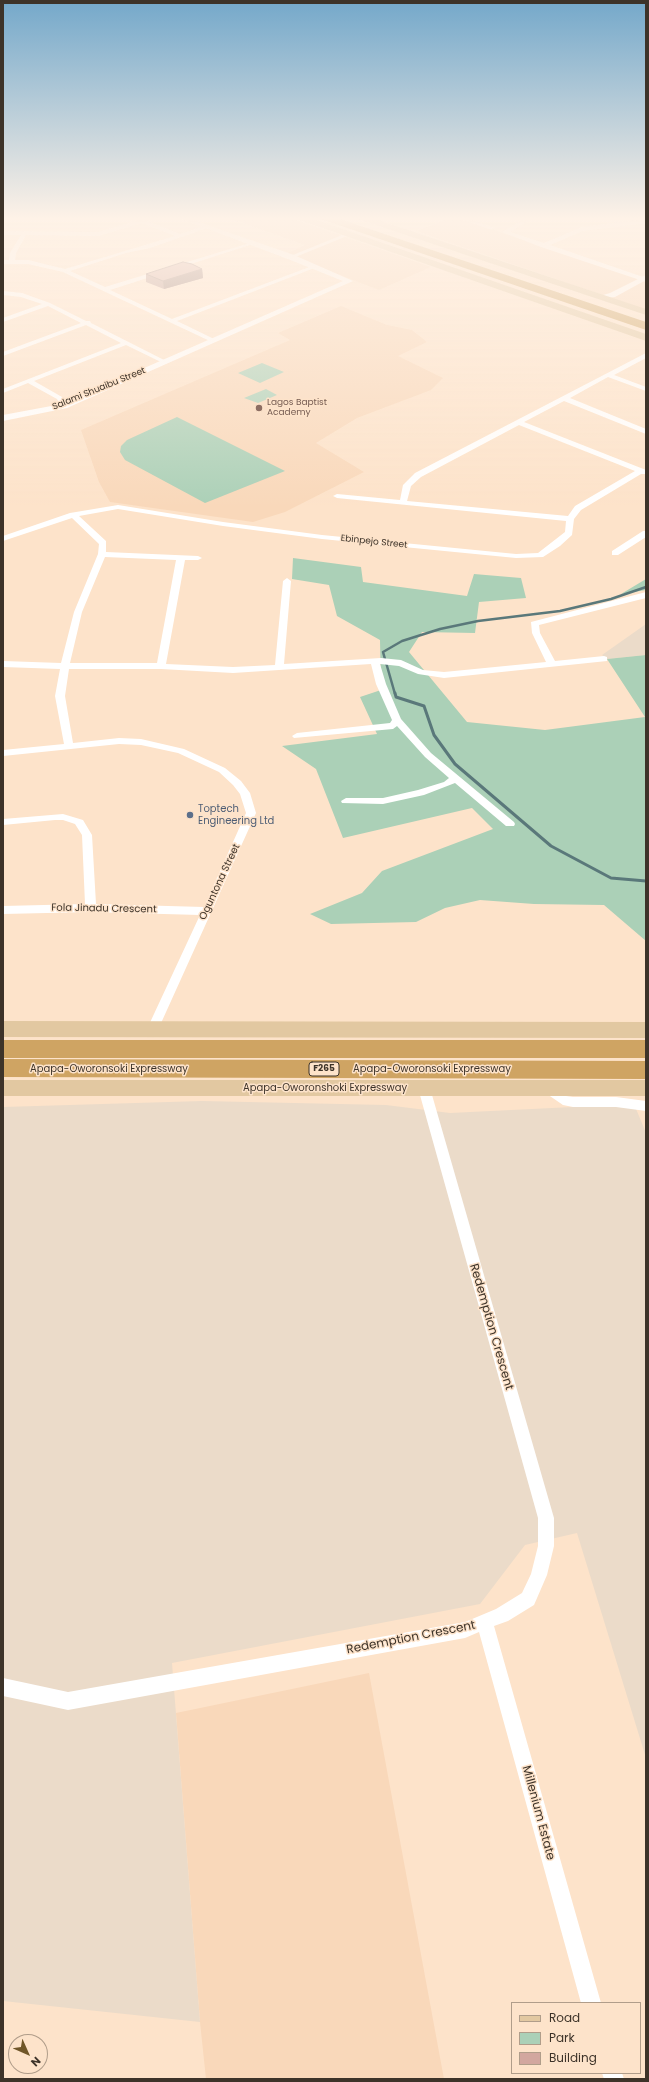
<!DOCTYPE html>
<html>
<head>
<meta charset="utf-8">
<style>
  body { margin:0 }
  #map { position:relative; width:649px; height:2082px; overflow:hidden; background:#fde3ca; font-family:Poppins,sans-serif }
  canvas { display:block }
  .frame { position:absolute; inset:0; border:4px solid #3d3329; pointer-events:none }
  .legend { position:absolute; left:511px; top:2002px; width:130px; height:72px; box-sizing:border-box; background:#fde3ca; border:1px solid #b09d8a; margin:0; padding:5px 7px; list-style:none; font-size:12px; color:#3d3329 }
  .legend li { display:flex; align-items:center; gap:8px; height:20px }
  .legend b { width:20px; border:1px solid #b09d8a }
  .north { position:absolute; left:8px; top:2034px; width:40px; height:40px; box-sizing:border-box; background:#fde3ca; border:1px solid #b09d8a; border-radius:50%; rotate:135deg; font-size:11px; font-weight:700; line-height:16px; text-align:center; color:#3d3329 }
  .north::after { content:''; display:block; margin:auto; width:14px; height:18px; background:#705628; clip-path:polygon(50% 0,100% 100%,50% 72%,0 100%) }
</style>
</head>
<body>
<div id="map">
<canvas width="649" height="2082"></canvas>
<div class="frame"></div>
<ul class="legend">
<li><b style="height:5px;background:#e2c8a1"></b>Road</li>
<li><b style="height:11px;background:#abd0b7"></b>Park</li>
<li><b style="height:11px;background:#d2a79f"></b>Building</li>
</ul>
<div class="north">N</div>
</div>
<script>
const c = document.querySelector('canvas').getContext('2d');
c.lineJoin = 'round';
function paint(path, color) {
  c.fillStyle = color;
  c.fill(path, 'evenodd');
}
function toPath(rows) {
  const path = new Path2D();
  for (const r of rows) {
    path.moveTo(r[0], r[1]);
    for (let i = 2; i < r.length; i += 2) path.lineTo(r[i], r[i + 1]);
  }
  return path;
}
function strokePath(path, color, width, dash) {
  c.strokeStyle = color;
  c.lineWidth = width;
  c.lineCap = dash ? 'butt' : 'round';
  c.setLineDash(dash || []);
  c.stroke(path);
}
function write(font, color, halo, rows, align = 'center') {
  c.font = font + ' Poppins,sans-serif';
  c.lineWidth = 3;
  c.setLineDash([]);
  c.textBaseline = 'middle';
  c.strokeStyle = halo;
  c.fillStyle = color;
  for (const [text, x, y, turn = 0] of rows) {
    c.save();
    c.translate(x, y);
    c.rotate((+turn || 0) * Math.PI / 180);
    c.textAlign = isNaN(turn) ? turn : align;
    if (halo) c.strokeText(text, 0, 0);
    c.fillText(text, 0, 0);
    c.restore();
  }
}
const built = toPath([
  [226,217,288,217,431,267,379,290,285,254,305,245],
  [453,217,646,279,646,310,416,231],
  [341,306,387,325,412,330,427,342,398,356,443,378,431,390,357,418,316,443,364,472,285,512,253,522,110,502,99,482,81,430,290,340,278,333],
  [369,1673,444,2079,206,2079,200,2022,176,1713]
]);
const industrial = toPath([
  [646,624,646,655,607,659,602,655],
  [202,1101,386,1105,450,1113,634,1104,646,1133,646,1758,577,1533,525,1545,480,1604,172,1663,200,2022,3,2001,3,1107]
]);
const green = toPath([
  [262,363,284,372,260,383,238,373],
  [266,389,277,395,258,403,244,398],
  [177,417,285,471,205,503,125,460,120,452,121,446,127,440],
  [293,558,361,567,363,582,467,596,474,574,521,578,526,598,479,602,475,633,422,632,409,652,467,722,545,730,645,717,607,659,646,655,646,941,604,905,534,904,480,900,445,908,416,922,331,924,310,914,362,893,382,871,493,829,472,808,343,838,316,769,282,746,377,734,360,697,381,690,380,640,337,616,329,585,292,579],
  [646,579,646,590,621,594]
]);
const streamFar1 = toPath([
  [395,694,383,652,402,641,440,629,478,621,560,611,611,599,646,587]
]);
const stream = toPath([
  [395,693,396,697,424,706,434,735,455,764,551,846,611,878,646,881]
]);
const minor = toPath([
  [151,217,158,217,147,221,180,234,207,225,210,227,150,248,126,253,70,271,105,287,253,242,253,244,110,290,172,319,312,266,317,267,177,321,214,339,214,341,212,342,63,272,28,264,3,264,3,260,9,260,10,253,21,235,3,235,3,231,98,232,151,217],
  [142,223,175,236,65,269,28,260,15,260,16,253,26,235,98,236,142,223],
  [454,217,461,217,495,228,490,229,454,217],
  [528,217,534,217,510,232,544,243,582,227,646,219,646,223,583,231,550,245,646,278,646,282,541,247,502,232,528,217],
  [347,233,352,234,293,258,288,257,347,233],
  [3,291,22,293,50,303,86,321,90,321,91,323,168,362,163,363,126,345,34,381,62,397,68,406,64,408,62,407,57,399,28,383,3,393,3,389,121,343,86,325,3,356,3,352,81,323,48,306,3,322,3,318,42,304,21,297,3,295,3,291],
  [646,353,646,358,614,375,646,387,646,391,608,377,570,398,646,429,646,434,564,401,524,422,646,470,646,474,641,474,581,510,574,519,572,535,560,546,543,557,516,558,322,539,223,526,118,509,79,516,106,541,106,552,198,556,202,558,198,560,185,560,166,664,233,667,275,665,283,581,287,578,291,581,284,664,381,658,401,660,423,670,444,672,546,662,532,633,531,622,646,592,646,598,539,625,540,633,555,661,604,656,607,657,607,661,444,678,418,674,399,666,380,664,386,684,401,719,431,753,514,822,515,824,514,826,506,826,455,783,424,795,383,804,342,803,341,801,346,798,383,798,418,790,444,782,449,778,425,757,397,726,393,729,294,738,292,736,297,733,390,723,392,720,376,684,371,664,233,673,161,669,69,669,65,696,73,743,119,738,141,739,184,749,225,768,241,781,250,793,256,813,157,1032,153,1034,149,1032,147,1029,200,915,91,912,3,914,3,906,85,904,82,835,75,824,63,820,55,820,3,825,3,819,63,814,83,820,92,835,96,904,204,907,246,813,240,794,233,785,219,772,178,753,141,745,119,744,3,756,3,750,64,744,55,696,60,669,3,667,3,661,61,663,74,612,98,554,99,544,72,518,3,541,3,536,70,513,118,505,223,522,322,535,516,554,538,553,565,532,566,521,337,498,333,496,337,494,400,500,403,485,415,473,646,353],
  [519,425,635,471,575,506,568,516,407,501,411,486,421,477,519,425],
  [105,557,176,560,157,663,70,663,82,612,105,557],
  [643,531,646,531,646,537,618,555,612,555,612,551,643,531],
  [424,1083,428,1084,430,1088,554,1518,554,1546,547,1575,534,1605,508,1621,494,1626,601,2003,581,2003,479,1632,465,1638,68,1710,3,1696,3,1678,68,1692,465,1622,496,1609,522,1593,531,1574,538,1546,538,1518,418,1088,420,1084,424,1083],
  [548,1083,566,1096,573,1097,616,1097,646,1101,646,1111,616,1107,573,1107,563,1105,544,1092,542,1088,544,1084,548,1083],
  [602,2073,622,2073,624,2079,604,2079,602,2073]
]);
const tertiary = toPath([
  [176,217,184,217,294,255,353,281,67,408,3,421,3,415,62,404,343,281,288,259,176,217],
  [646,275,646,280,615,297,600,299,596,297,610,293,646,275]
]);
const primary = toPath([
  [296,217,308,217,646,334,646,341,297,219,296,217],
  [357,217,369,217,646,309,646,315,358,219,357,217],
  [3,1021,646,1022,646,1038,3,1037,3,1021],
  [3,1080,646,1080,646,1096,3,1096,3,1080]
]);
const motorway = toPath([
  [320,217,334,217,646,322,646,330,321,219,320,217],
  [3,1040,646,1040,646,1058,3,1058,3,1040],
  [3,1059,646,1061,646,1079,3,1077,3,1059]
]);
const wall = toPath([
  [202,269,203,278,164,289,146,282,146,274]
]);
const shadedWall = toPath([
  [202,269,203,278,164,289,163,281]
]);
const building = toPath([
  [183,262,192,264,202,269,163,281,146,274,183,262]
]);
const markers = [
  [259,408,4,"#8d6e63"],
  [190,815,4,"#5c6f8a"]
];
const farStreetnames = [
  ["Salami Shuaibu Street",99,389,-22],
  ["Ebinpejo Street",374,542,6]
];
const farEducationnames = [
  ["Lagos Baptist",267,403],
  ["Academy",267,413]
];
const shields = [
  [324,1069,30]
];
const shieldNames = [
  ["F265",324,1069]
];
const serviceNames = [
  ["Toptech",198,809],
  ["Engineering Ltd",198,821]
];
const streetNames = [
  ["Oguntona Street",220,882,-65],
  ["Fola Jinadu Crescent",104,909,1],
  ["Apapa-Oworonsoki Expressway",109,1069],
  ["Apapa-Oworonsoki Expressway",432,1069],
  ["Apapa-Oworonshoki Expressway",325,1088]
];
const nearStreetnames = [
  ["Redemption Crescent",491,1327,74],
  ["Redemption Crescent",411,1638,-11],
  ["Millenium Estate",538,1813,75]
];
paint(built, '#f9d8ba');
paint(industrial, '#ebdbc9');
paint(green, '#abd0b7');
strokePath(streamFar1, '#5a787a', 2.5);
strokePath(stream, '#5a787a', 3);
paint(minor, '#fff');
paint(tertiary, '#fff');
paint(primary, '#e2c8a1');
paint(motorway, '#cfa463');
paint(wall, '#b59089');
paint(shadedWall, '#93756f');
paint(building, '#d2a79f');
strokePath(building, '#93756f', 1);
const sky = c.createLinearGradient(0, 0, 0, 508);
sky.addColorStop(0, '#74a8ca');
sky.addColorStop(0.43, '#fef2e7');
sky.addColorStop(1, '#fef2e700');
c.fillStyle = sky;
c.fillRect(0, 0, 649, 508);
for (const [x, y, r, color] of markers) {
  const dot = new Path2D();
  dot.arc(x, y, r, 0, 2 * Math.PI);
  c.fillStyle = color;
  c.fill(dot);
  strokePath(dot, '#fde3ca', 1.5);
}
write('9px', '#3d3329', '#fde3ca', farStreetnames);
write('9px', '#785e54', '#fde3ca', farEducationnames, 'left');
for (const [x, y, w] of shields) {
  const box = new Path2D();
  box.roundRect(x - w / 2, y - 7, w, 14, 3);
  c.fillStyle = '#fde3ca';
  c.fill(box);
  strokePath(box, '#3d3329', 1);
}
write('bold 9px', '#3d3329', null, shieldNames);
write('10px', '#4e5e75', '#fde3ca', serviceNames, 'left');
write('10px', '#3d3329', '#fde3ca', streetNames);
write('12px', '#3d3329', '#fde3ca', nearStreetnames);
</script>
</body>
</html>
